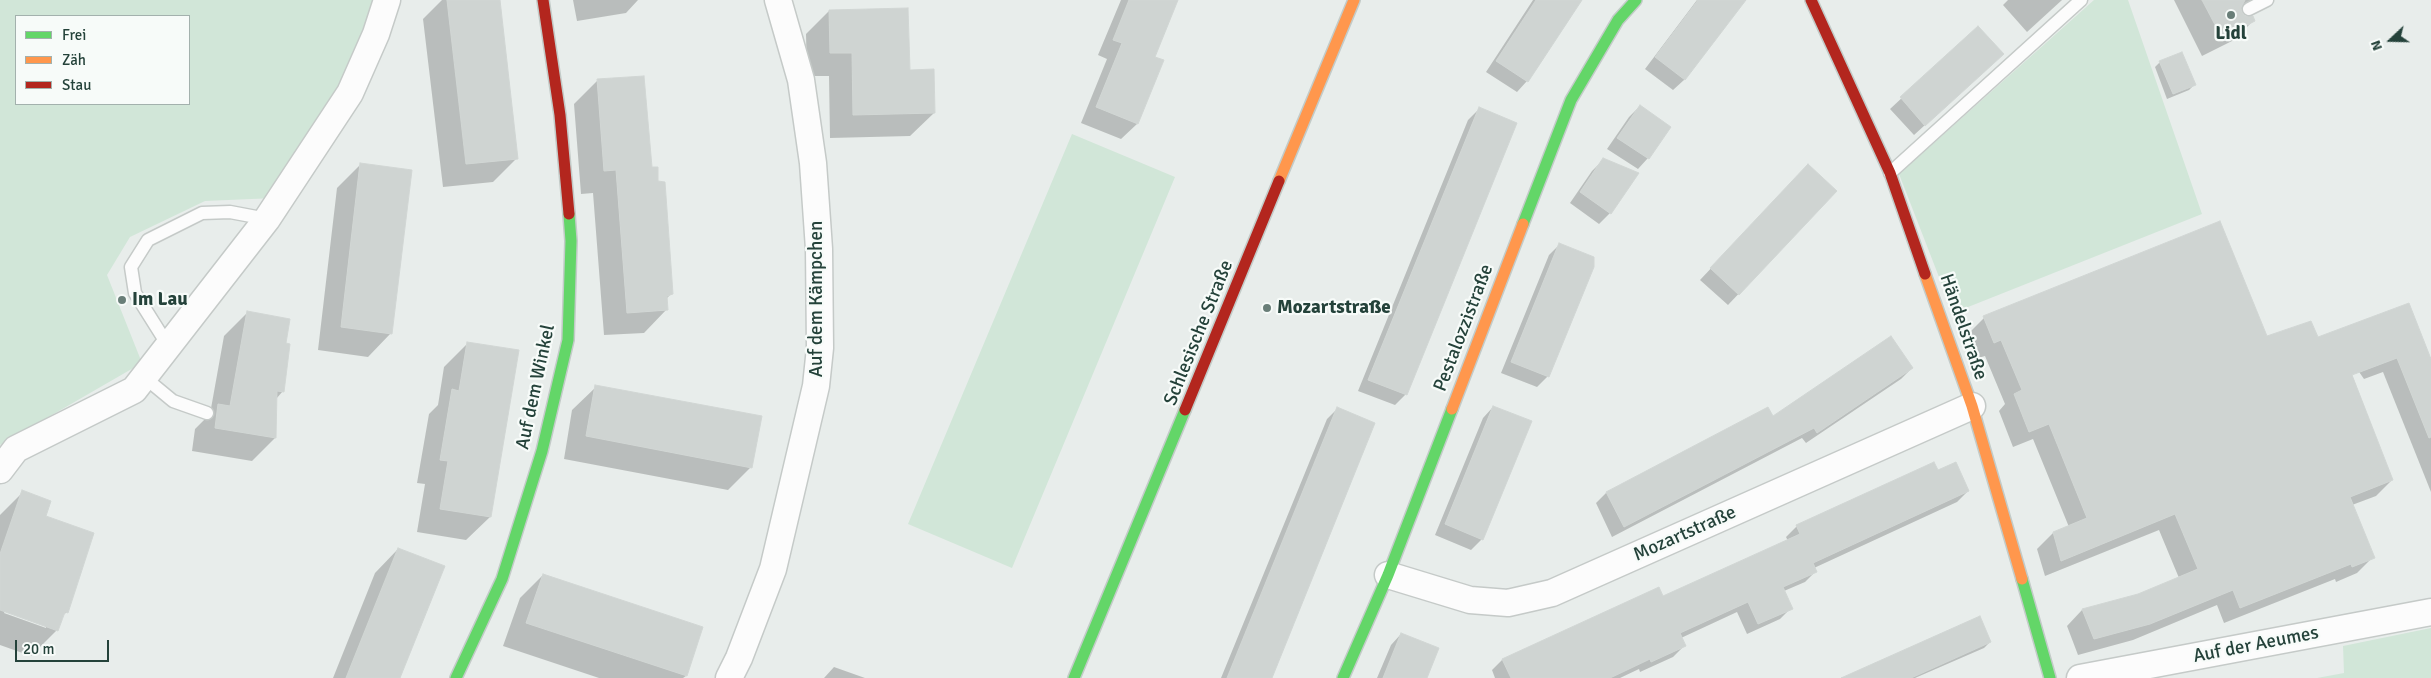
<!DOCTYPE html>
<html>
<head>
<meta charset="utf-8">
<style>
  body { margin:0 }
  #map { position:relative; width:2431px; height:678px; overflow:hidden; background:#e8edeb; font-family:Signika,sans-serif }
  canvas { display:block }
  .legend { position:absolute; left:15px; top:15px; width:175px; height:90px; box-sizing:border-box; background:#f7fbf9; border:1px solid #a3b1ad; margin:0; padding:6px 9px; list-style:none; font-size:15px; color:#24423a }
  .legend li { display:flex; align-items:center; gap:10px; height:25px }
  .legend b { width:25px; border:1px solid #a3b1ad }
  .north { position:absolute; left:2366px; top:15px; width:50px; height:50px; -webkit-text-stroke:4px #f7fbf9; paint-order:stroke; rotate:249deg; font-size:14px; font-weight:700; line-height:20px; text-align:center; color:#24423a }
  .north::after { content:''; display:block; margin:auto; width:18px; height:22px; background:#24423a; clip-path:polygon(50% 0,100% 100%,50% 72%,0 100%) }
  .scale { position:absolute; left:15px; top:640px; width:94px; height:22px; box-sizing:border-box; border:2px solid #24423a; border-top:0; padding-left:6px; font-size:15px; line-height:18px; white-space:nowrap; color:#24423a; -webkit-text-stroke:4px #f7fbf9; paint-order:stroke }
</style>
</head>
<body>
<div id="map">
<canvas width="2431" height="678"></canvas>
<ul class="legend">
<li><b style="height:6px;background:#63d668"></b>Frei</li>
<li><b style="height:6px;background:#ff974d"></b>Zäh</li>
<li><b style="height:6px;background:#b3261e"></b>Stau</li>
</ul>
<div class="north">N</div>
<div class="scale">20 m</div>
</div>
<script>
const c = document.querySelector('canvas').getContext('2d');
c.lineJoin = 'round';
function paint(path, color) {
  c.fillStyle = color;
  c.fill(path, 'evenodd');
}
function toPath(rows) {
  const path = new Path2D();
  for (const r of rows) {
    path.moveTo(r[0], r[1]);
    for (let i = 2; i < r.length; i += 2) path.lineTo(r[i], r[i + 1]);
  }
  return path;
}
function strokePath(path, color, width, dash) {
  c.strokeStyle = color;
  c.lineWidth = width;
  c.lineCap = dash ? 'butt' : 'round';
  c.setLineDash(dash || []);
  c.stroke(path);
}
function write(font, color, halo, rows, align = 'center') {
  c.font = font + ' Signika,sans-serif';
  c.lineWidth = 4.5;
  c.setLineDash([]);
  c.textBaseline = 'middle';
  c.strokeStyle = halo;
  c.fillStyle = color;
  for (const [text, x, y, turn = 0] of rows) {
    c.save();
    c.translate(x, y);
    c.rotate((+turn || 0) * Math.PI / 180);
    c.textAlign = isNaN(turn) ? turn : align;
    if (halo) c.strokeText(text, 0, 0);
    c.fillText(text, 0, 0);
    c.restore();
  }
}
const green = toPath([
  [0,0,381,0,345,93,275,198,205,201,130,237,107,275,142,363,0,445],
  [16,16,189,16,189,104,16,104],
  [2094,0,2128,0,2202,214,1953,313,1899,174],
  [1072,134,1175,177,1012,568,908,524],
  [2431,628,2431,678,2317,678,2344,673,2343,646]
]);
const shadow = toPath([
  [442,0,498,0,517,158,493,182,443,187,423,19],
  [573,0,638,0,626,13,577,21],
  [1121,0,1177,0,1154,57,1162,61,1137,124,1121,139,1081,123,1107,59,1098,55],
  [1533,0,1581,0,1527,81,1517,92,1486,72],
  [1697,0,1745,0,1684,80,1673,90,1645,69],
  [2008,0,2062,0,2027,32,2003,5],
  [2174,0,2257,0,2241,9,2240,13,2244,17,2253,21,2234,40,2202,56],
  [829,11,909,71,934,113,910,136,830,138,829,76,807,76,806,34],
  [1978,27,1991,65,1914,135,1890,109],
  [2160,62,2194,85,2189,90,2167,99,2155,67],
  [598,80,657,182,672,293,666,299,667,309,644,333,604,335,593,193,581,194,574,104],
  [1640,106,1648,158,1638,169,1607,149,1629,117],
  [1479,109,1406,394,1395,405,1358,391,1468,120],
  [1603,160,1637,174,1610,213,1599,224,1570,203,1592,171],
  [360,165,391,333,368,357,318,350,337,188],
  [1798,176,1836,191,1728,305,1700,280],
  [1560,244,1548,376,1537,387,1501,373,1549,255],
  [247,313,285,344,283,391,276,399,275,438,252,461,192,451,195,429,210,414,224,336],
  [1984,318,2267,338,2317,339,2431,361,2431,492,2383,372,2364,379,2341,346,2392,480,2376,496,2352,505,2373,557,2357,573,2336,582,2335,579,2224,623,2217,605,2133,640,2078,655,2067,626,2082,610,2138,595,2179,578,2159,530,2045,576,2037,549,2053,533,2069,527,2033,439,2013,447,1999,411,2005,404,1985,356,1978,358,1968,334],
  [468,343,490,517,466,540,417,532,425,484,417,483,429,414,438,405,444,367],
  [1912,368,1901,379,1806,443,1802,438,1612,537,1596,503,1606,493,1773,417],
  [596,387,751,467,728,490,564,459,572,410],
  [1493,407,1482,539,1471,550,1435,535,1483,418],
  [1337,409,1270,678,1221,678,1327,419],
  [1937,472,1968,491,1957,502,1814,568,1816,571,1805,582,1784,591,1791,608,1780,619,1747,634,1737,612,1681,638,1684,646,1673,657,1640,672,1639,669,1620,678,1495,678,1492,670,1502,660,1662,598,1788,541,1786,537,1797,526],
  [23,492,44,517,67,612,62,616,57,630,31,656,0,645,0,515],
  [5,611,46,625,46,628,4,613],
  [398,549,399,678,333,678,375,573],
  [543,575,701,628,686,676,683,678,599,678,503,646,520,598],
  [1401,634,1426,678,1377,678,1391,645],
  [1990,642,1984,648,1915,678,1843,678],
  [834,667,865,678,824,678]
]);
const building = toPath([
  [447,0,500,0,518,159,466,164,447,0],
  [1129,0,1178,0,1155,57,1164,60,1138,124,1096,107,1122,43,1113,40,1129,0],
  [1536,0,1582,0,1528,82,1496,61,1536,0],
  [1698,0,1746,0,1685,80,1655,57,1698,0],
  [2202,0,2245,0,2241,8,2242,12,2245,16,2253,16,2255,21,2222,38,2202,0],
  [908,8,910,70,934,69,935,113,853,115,852,53,830,53,829,10,908,8],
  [1978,26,2004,54,1925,126,1900,97,1978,26],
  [2182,52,2196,85,2173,94,2159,61,2182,52],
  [644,76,652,167,658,167,658,181,665,182,673,294,667,296,668,310,627,313,616,170,604,171,597,79,644,76],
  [1640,105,1671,127,1649,159,1617,138,1640,105],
  [1479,107,1517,123,1407,395,1368,380,1479,107],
  [1603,158,1639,173,1611,214,1580,192,1603,158],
  [360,163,412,170,392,334,341,327,360,163],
  [1808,164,1837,191,1739,295,1710,268,1808,164],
  [2220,221,2267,336,2311,321,2318,337,2409,303,2431,359,2431,437,2429,438,2397,358,2352,375,2393,480,2350,497,2375,558,2352,567,2351,564,2240,608,2233,590,2150,624,2094,639,2082,609,2138,594,2198,569,2175,514,2061,561,2053,532,2087,518,2049,424,2029,432,2014,394,2022,390,2001,340,1994,343,1983,316,2220,221],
  [1559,243,1594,257,1594,267,1549,377,1511,362,1559,243],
  [247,311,290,319,286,343,290,344,284,392,277,391,276,438,215,428,218,404,230,406,247,311],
  [1891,336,1913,368,1817,433,1814,428,1624,527,1606,492,1768,407,1773,416,1891,336],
  [467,342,519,350,491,517,440,509,448,461,440,460,452,389,459,391,467,342],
  [595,385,762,416,752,468,586,436,595,385],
  [1493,406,1532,421,1483,540,1445,524,1493,406],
  [1337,407,1375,423,1272,678,1227,678,1337,407],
  [1934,462,1938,470,1956,462,1969,491,1813,563,1817,572,1783,587,1793,609,1758,624,1748,602,1680,633,1686,646,1651,662,1650,659,1610,678,1511,678,1502,659,1659,587,1663,596,1800,534,1796,525,1934,462],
  [22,490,51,501,46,516,94,533,68,613,65,612,58,631,0,610,0,554,22,490],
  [398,548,445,566,400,678,346,678,398,548],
  [543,574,703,627,687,676,526,623,543,574],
  [1980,616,1991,642,1911,678,1841,678,1980,616],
  [1401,633,1439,648,1427,678,1383,678,1401,633]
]);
const lane = toPath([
  [2249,9,2267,0],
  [1890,173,2081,0],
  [169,347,135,293,131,267,148,240,202,213,230,212,267,219],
  [144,377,173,401,207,413]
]);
const street = toPath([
  [0,470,16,449,134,390,267,219,350,93,376,34,387,0],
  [1388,575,1470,600,1508,603,1552,593,1972,406],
  [729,678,739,658,773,569,816,386,820,348,819,249,813,163,801,80,778,0],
  [2080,678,2431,612]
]);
const fast = toPath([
  [1523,224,1571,100,1618,20,1636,0],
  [2022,579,2050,678],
  [456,678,502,579,542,451,568,340,571,241,569,214],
  [1074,678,1185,410],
  [1343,678,1388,575,1452,409]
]);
const slow = toPath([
  [1279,181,1354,0],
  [1925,274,1972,406,2022,579],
  [1452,409,1523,224]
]);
const jam = toPath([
  [543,0,560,115,569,214],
  [1811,0,1890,173,1925,274],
  [1185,410,1279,181]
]);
const markers = [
  [2231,15,5,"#697e78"],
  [122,300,5,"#697e78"],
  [1267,308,5,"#697e78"]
];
const poiNames = [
  ["Lidl",2231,34,"center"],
  ["Im Lau",132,300],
  ["Mozartstraße",1277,308]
];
const streetNames = [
  ["Auf dem Kämpchen",817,299,-90],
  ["Händelstraße",1963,327,71],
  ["Pestalozzistraße",1464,328,-69],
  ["Schlesische Straße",1199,333,-68],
  ["Auf dem Winkel",536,387,-78],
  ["Mozartstraße",1685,534,-24],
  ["Auf der Aeumes",2256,645,-11]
];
paint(green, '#d1e6d8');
paint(shadow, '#0003');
paint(building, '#cfd4d2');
strokePath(building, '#d1d6d4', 1);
strokePath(lane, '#c5cac8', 15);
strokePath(street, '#c5cac8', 29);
strokePath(fast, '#c3cbc8', 14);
strokePath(slow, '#c3cbc8', 14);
strokePath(jam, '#c3cbc8', 14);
strokePath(lane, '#fcfcfc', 12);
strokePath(street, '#fcfcfc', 26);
strokePath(fast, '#63d668', 11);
strokePath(slow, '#ff974d', 11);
strokePath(jam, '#b3261e', 11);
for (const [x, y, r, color] of markers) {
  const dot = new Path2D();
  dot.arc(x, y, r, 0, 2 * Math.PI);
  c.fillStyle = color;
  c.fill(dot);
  strokePath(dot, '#f7fbf9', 2);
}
write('bold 19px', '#24423a', '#f7fbf9', poiNames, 'left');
write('19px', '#24423a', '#f7fbf9', streetNames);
</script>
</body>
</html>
